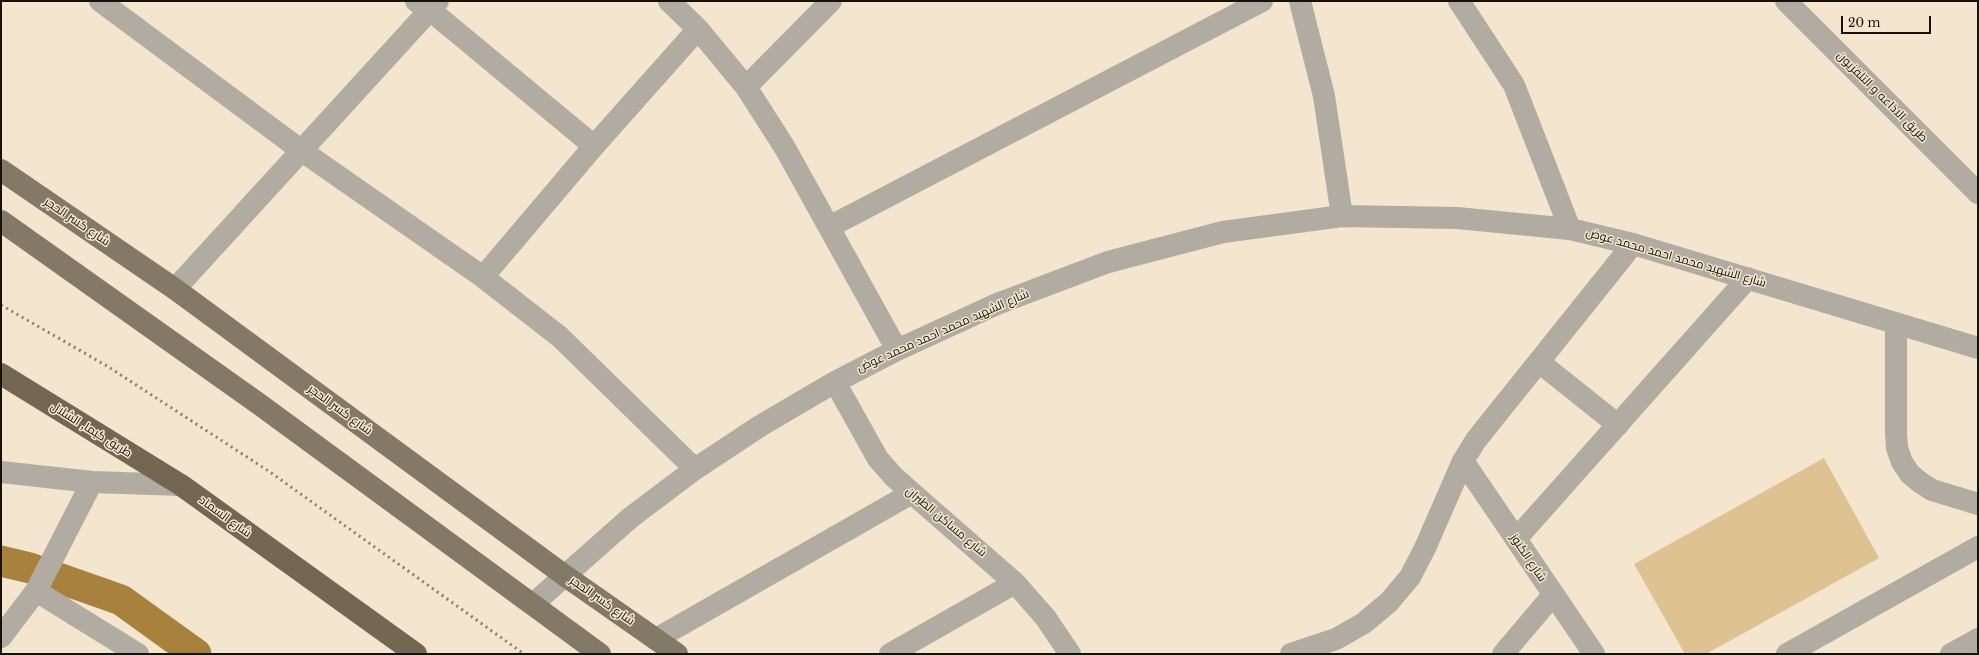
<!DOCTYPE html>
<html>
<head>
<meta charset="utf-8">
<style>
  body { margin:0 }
  #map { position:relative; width:1979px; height:655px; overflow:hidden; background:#f3e5ce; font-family:"Libre Baskerville",serif }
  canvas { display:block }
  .frame { position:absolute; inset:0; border:2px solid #161109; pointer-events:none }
  .scale { position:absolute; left:1841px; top:16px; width:90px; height:18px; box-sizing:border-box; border:2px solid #161109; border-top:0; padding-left:5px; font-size:12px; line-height:14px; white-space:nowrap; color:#161109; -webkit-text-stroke:3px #f3e5ce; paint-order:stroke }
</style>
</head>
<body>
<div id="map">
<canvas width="1979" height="655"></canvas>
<div class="frame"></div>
<div class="scale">20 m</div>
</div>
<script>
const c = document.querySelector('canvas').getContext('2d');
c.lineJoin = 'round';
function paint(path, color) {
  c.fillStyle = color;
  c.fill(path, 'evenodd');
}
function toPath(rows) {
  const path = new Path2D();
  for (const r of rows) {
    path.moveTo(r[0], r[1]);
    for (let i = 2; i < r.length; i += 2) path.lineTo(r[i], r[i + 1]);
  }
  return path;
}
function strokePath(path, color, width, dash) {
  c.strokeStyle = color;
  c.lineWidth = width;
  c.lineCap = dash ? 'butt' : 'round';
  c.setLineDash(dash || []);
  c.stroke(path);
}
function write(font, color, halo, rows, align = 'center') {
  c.font = font + ' "Libre Baskerville",Cairo,serif';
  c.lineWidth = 3;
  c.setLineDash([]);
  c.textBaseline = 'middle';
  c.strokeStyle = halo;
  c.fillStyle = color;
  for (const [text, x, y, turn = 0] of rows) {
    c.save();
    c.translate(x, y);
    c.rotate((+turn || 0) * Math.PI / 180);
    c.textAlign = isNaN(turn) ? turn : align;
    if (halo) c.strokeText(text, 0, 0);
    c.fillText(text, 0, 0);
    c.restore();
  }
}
const green = toPath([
  [1824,458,1879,558,1706,654,1685,654,1634,564]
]);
const canal = toPath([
  [1,561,30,568,121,600,196,654]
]);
const minor = toPath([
  [100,1,302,151,483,277,560,337,695,469],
  [416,1,430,10,594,146],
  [669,1,698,29,746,87,785,148,897,350],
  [1300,1,1324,96,1342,216],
  [1459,1,1514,85,1570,229],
  [1786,1,1978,193],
  [746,87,831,1],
  [829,227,1262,1],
  [483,277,594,146,698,29],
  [175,289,438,1],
  [1896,323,1896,434,1897,448,1902,462,1910,474,1921,483,1932,490,1978,504],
  [1539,362,1618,425],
  [835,382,878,459,894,477,912,493,1015,583,1045,617,1070,654],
  [1463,461,1594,654],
  [1,472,92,482,181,485],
  [1516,539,1748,278],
  [36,591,138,654],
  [533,604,630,518,695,469,760,426,835,382,897,350,997,304,1108,262,1223,232,1342,216,1457,218,1570,229,1633,244,1978,348],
  [1,637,36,591,92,482],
  [656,639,912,493],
  [890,654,1015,583],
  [1291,654,1336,639,1364,623,1389,602,1410,577,1425,548,1463,461,1476,440,1633,244],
  [1503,654,1553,595],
  [1787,654,1978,547],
  [1951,654,1978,639]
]);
const major = toPath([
  [1,170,175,289,564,575,677,654],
  [1,221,259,404,600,654]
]);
const highway = toPath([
  [1,374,181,485,416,654]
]);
const rail = toPath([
  [1,305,107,366,270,472,524,654]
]);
const streetNames = [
  ["طريق الاذاعه و التلفزيون",1882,97,45],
  ["شارع كسر الحجر",77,222,34],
  ["شارع الشهيد محمد احمد محمد عوض",1676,258,16],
  ["شارع الشهيد محمد احمد محمد عوض",943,331,-24],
  ["شارع كسر الحجر",340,410,36],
  ["طريق كيما, الشلال",91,430,32],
  ["شارع السماد",225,517,36],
  ["شارع مساكن الطيران",946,522,40],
  ["شارع الكنوز",1528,558,56],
  ["شارع كسر الحجر",602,601,35]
];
paint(green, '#dfc292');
strokePath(canal, '#a8823c', 31);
strokePath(minor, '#b1aba1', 22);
strokePath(major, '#847967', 22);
strokePath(highway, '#736753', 22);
strokePath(rail, '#897f6f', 3, [2, 4]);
write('12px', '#161109', '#f3e5ce', streetNames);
</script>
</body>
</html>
